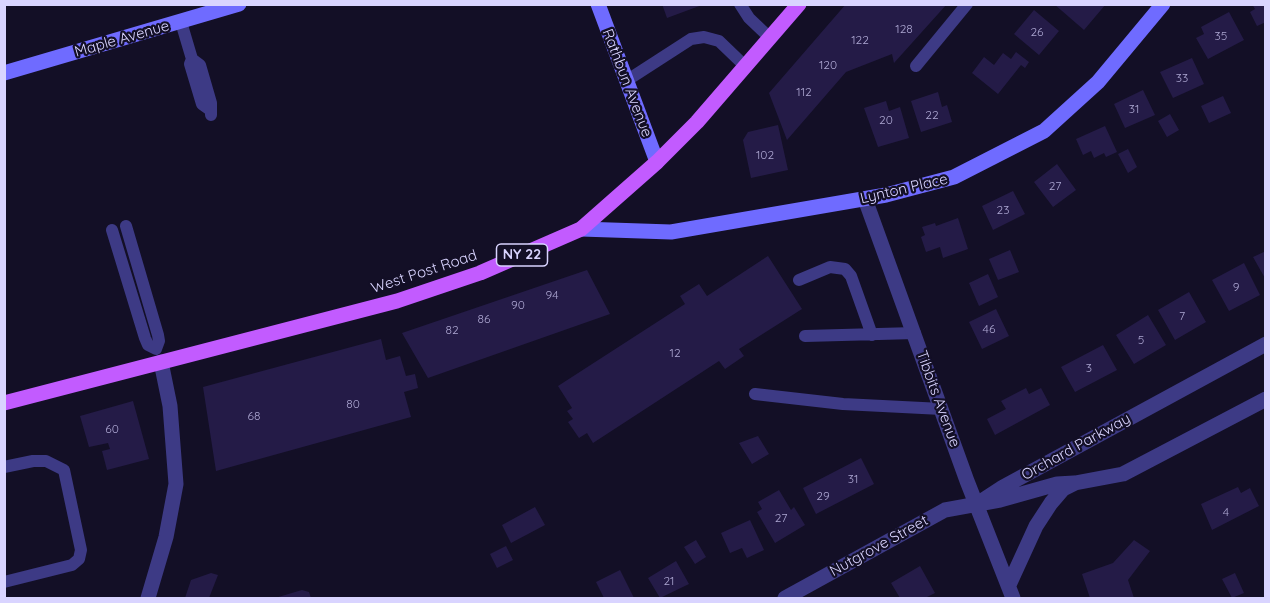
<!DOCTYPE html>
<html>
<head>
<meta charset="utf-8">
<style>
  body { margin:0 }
  #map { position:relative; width:1270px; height:603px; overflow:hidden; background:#130f26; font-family:Quicksand,sans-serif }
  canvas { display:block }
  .frame { position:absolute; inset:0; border:6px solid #d9d4ff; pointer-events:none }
</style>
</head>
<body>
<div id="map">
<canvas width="1270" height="603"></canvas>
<div class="frame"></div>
</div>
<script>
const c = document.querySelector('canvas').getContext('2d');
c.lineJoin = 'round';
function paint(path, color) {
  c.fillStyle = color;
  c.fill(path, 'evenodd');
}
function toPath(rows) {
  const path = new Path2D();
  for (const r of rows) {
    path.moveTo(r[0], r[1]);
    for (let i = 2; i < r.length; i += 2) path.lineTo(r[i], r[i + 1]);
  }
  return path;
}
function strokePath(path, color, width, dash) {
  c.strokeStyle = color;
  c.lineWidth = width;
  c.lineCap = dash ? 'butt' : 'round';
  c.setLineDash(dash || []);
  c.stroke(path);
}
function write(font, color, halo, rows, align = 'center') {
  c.font = font + ' Quicksand,sans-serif';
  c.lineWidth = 4.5;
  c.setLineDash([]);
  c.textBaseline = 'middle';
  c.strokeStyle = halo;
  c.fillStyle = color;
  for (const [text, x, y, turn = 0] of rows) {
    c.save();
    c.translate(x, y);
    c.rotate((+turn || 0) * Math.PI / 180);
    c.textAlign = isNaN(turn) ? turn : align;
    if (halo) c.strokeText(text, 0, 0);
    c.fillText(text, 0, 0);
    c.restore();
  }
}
const building = toPath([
  [662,4,702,4,702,5,667,18],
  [846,4,947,4,894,63,892,54,846,72,787,140,769,93],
  [1054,4,1106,4,1084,30],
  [1252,4,1266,4,1266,22,1257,26,1250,12,1255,9],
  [1034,10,1059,31,1039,55,1014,34],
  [1229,12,1244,40,1208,59,1196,38,1204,34,1201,27],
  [1016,52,1029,62,1025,68,1021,65,998,94,972,73,984,57,994,65,1003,53,1011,59],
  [1192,58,1204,84,1173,98,1160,72],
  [1143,90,1155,115,1125,128,1114,104],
  [938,92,942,107,947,105,952,122,921,132,911,101],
  [1223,96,1231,113,1209,123,1201,106],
  [886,101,889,111,900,107,909,138,878,147,864,108],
  [1170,114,1179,130,1167,137,1158,121],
  [778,125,788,170,751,178,743,140,748,132],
  [1105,126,1117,152,1106,157,1104,153,1094,158,1091,151,1083,155,1076,139],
  [1128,149,1137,167,1128,173,1118,154],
  [1057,164,1076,190,1053,207,1034,182],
  [1013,191,1025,214,993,230,982,206],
  [958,218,968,249,943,258,940,247,926,252,921,237,925,235,922,227,935,223,936,226],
  [1010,250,1019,272,998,280,989,259],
  [1266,251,1266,280,1253,257],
  [768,256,802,309,739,349,744,356,725,369,719,361,593,443,587,433,579,438,568,422,573,419,567,411,572,408,558,386,685,304,680,296,699,284,707,296],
  [1244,263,1260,295,1229,311,1212,280],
  [587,270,610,314,428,378,402,333],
  [988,274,998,297,979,306,969,283],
  [1189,292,1206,322,1175,340,1158,310],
  [996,309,1009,336,982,349,969,322],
  [1148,315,1166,345,1134,364,1116,335],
  [381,339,386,360,400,356,406,376,415,374,418,388,404,392,411,417,216,471,203,387],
  [1103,345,1117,370,1075,392,1061,367],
  [1026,388,1029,394,1041,388,1050,405,995,435,987,419,1006,409,1001,401],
  [133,401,149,459,107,470,102,451,110,449,108,443,89,447,80,416],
  [758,436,769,454,752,464,739,443],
  [861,458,874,484,816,514,803,488],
  [1238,487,1241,493,1250,488,1259,506,1212,530,1201,504],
  [779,490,791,510,794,507,805,525,775,543,757,512,762,509,758,502],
  [535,507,545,525,511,543,502,525],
  [750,520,764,550,747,558,742,548,730,553,721,533],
  [696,540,706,557,695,564,684,547],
  [1134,540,1150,551,1128,580,1134,598,1090,598,1082,574,1113,563],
  [506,546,513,560,497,568,490,554],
  [676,561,689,584,660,598,648,578],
  [920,566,935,593,925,598,900,598,891,583],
  [620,570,634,598,604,598,596,582],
  [211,573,218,575,209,598,185,598,191,580],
  [1235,573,1244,593,1232,598,1222,579],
  [302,590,309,592,311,598,275,598]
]);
const lane = toPath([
  [740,4,749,18,770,38],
  [181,22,192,59],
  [916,66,967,4],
  [626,81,691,39,704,37,719,41,745,66],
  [209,109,202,104,190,64,192,59,200,65,211,103,211,115],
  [112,230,145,338,148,345,156,349,159,341,158,335,126,226],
  [799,280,830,267,845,269,851,276,872,335],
  [805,336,915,333],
  [755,394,843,404,942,409],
  [4,467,33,461,46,461,64,470,81,550,79,559,72,565,4,582]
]);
const street = toPath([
  [865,199,967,481,1013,598],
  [977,504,1003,487,1266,344],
  [1009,585,1036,526,1051,503,1063,489,1075,483,1123,474,1266,399],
  [148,598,166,537,176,484,170,406,161,362],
  [785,598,945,510,1000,500,1057,484,1074,483]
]);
const secondary = toPath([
  [598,4,657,162],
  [4,73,239,4],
  [581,229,671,232,886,195,954,177,1044,131,1098,82,1163,4]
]);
const primary = toPath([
  [4,403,397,301,480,273,581,229,657,162,697,122,799,4]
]);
const numberNames = [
  ["128",904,29],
  ["26",1037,32],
  ["35",1221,36],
  ["122",860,40],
  ["120",828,65],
  ["33",1182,78],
  ["112",804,92],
  ["31",1134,109],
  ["22",932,115],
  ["20",886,120],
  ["102",765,155],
  ["27",1055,186],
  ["23",1003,210],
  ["9",1236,287],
  ["94",552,295],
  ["90",518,305],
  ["7",1182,316],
  ["86",484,319],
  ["46",989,329],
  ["82",452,330],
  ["5",1141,340],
  ["12",675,353],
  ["3",1089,368],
  ["80",353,404],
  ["68",254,416],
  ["60",112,429],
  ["31",853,479],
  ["29",823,496],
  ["4",1226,512],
  ["27",781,518],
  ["21",669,581]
];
const shields = [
  [522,255,51]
];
const shieldNames = [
  ["NY 22",522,255]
];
const streetNames = [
  ["Maple Avenue",122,39,-16],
  ["Rathbun Avenue",627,83,69],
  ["Lynton Place",904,189,-13],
  ["West Post Road",424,272,-18],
  ["Tibbits Avenue",938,399,70],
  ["Orchard Parkway",1076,447,-29],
  ["Nutgrove Street",879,546,-29]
];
paint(building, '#241b47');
strokePath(lane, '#3d3a85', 12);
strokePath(street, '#3d3a85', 15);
strokePath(secondary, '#6f6bff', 15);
strokePath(primary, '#c25bff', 15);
write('12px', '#aca6d1', null, numberNames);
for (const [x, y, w] of shields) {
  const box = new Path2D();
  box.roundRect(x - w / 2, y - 11, w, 22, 4.5);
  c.fillStyle = '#130f26';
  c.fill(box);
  strokePath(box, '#d9d4ff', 1.5);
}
write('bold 14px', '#d9d4ff', null, shieldNames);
write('15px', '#d9d4ff', '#130f26', streetNames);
</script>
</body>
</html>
